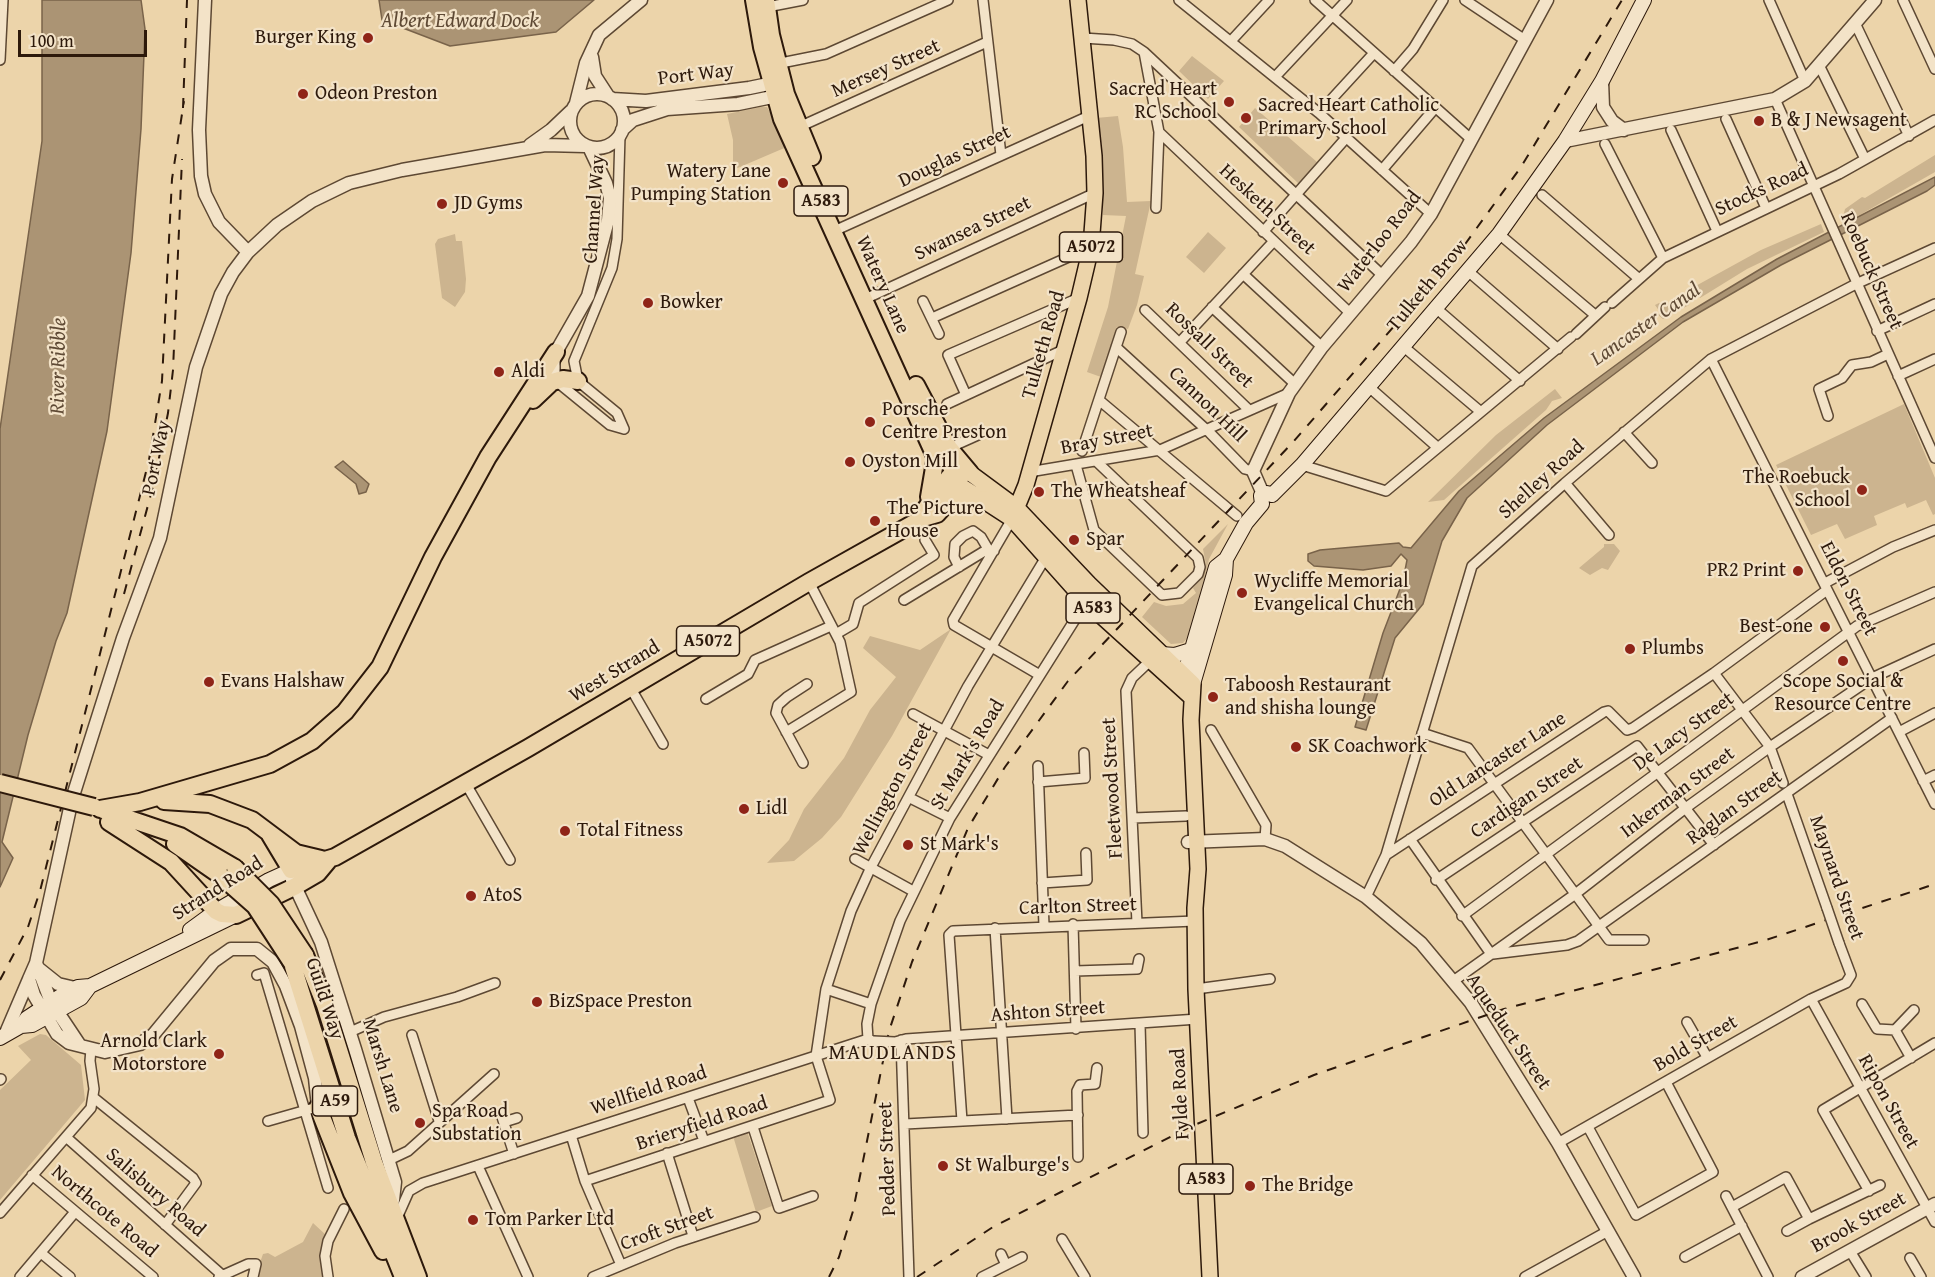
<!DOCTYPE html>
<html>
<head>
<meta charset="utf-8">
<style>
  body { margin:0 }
  #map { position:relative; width:1935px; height:1277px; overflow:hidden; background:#ecd4aa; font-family:"Gentium Book Plus",serif }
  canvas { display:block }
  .scale { position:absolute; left:18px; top:30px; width:129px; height:27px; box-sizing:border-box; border:3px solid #2d190b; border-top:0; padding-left:8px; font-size:18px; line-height:21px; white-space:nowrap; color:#2d190b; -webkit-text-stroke:4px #f3e3c8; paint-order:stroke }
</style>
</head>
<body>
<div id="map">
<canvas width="1935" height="1277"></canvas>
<div class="scale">100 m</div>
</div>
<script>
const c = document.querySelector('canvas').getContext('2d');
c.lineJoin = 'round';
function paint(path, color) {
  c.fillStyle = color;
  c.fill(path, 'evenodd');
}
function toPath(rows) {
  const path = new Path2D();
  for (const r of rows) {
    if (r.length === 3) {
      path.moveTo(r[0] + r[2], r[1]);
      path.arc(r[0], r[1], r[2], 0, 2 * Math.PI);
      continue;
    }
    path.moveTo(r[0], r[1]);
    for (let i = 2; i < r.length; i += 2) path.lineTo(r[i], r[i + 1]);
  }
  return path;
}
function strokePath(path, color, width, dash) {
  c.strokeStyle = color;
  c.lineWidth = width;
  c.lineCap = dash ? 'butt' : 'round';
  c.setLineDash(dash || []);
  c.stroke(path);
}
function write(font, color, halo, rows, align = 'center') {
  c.font = font + ' "Gentium Book Plus",serif';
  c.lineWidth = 4.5;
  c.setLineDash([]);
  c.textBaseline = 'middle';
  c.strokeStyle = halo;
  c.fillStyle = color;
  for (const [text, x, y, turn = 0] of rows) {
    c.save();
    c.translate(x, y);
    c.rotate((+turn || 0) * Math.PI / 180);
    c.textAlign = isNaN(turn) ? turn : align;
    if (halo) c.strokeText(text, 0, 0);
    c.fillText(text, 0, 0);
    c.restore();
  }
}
const green = toPath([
  [1192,56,1224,81,1208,99,1179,71],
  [761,107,767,107,789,146,733,170,733,140,727,114],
  [1255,108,1317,162,1299,184,1239,127],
  [1118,116,1123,147,1127,202,1151,201,1135,274,1144,276,1137,305,1128,329,1117,327,1101,377,1087,372,1108,307,1126,216,1103,215,1103,177,1096,118],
  [1935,155,1935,172,1851,220,1843,217,1845,209,1862,197,1865,198],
  [1821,224,1824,232,1747,269,1700,298,1692,288,1761,250],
  [1208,232,1226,248,1204,273,1186,257],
  [455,234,456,241,462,241,466,279,465,292,455,307,442,298,435,244,438,239],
  [1686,292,1691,298,1689,305,1663,319,1658,315,1660,312,1655,305,1659,303,1665,306],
  [1555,389,1562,398,1552,401,1546,410,1444,500,1428,502,1496,435],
  [1904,404,1935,478,1935,514,1933,515,1926,500,1907,508,1905,503,1874,516,1877,525,1845,539,1837,524,1811,535,1776,465],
  [1228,524,1209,559,1193,632,1183,643,1171,644,1142,617,1154,602,1166,606,1183,604,1196,593,1193,588,1201,578,1206,565,1203,549],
  [1604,544,1614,544,1620,551,1608,570,1602,568,1590,575,1579,568,1604,547],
  [951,629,892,736,841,817,822,838,794,861,767,863,789,840,804,809,844,758,870,710,896,677,863,648,870,636,920,650],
  [40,1034,46,1035,81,1065,85,1100,0,1200,0,1090,31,1060,18,1046],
  [747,1131,772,1206,756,1212,733,1136],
  [313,1223,327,1236,326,1277,255,1277,263,1254,268,1253,275,1257,303,1242]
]);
const water = toPath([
  [42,0,141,0,145,29,141,129,131,253,107,431,67,613,56,641,28,735,2,842,13,858,0,887,0,429,42,141,42,0],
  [379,0,594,0,556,32,450,46,382,20,379,0],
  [1935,177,1935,185,1927,191,1781,265,1683,322,1547,425,1467,498,1442,541,1423,604,1395,638,1366,730,1355,727,1383,633,1403,581,1407,560,1401,554,1391,566,1363,570,1314,566,1308,561,1308,554,1320,550,1399,543,1403,547,1411,548,1459,491,1544,418,1681,317,1777,259,1935,177],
  [343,461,369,484,366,492,359,494,356,484,335,467,343,461]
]);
const minor = toPath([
  [983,0,1001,155],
  [1179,0,1319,113,1431,214],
  [1315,0,1472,140],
  [1465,0,1525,40],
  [1769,0,1805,81],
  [1903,0,1935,69],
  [767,7,803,0],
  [1855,23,1909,136],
  [1083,38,1114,40,1132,44,1144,52,1159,132,1156,208],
  [1231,41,1269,0],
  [1144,52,1381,274],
  [0,60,3,0],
  [776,64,826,54,948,0],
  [1819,65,1865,159],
  [1394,71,1413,49,1443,0],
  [1275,77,1347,0],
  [1775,99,1935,458],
  [1319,113,1374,53],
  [1726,119,1766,208],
  [799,127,987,42],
  [1671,130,1717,231],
  [1159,132,1350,313],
  [620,135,617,239,612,268,574,361,578,381,617,413,624,429],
  [1605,144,1663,258],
  [1382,170,1435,108],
  [1542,195,1638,278],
  [834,231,1091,115],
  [1263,232,1346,138],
  [1499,234,1595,315],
  [1469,272,1558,349],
  [1243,274,1322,347],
  [865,299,1095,193],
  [923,301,939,334],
  [1612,303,1663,258,1839,174,1935,120],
  [1212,307,1295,384],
  [1437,309,1520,381],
  [1145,310,1248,409],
  [932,318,1091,247],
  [1877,331,1935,304],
  [1576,334,1605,307],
  [1180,342,1274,241],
  [1116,347,1210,433,1245,469,1253,471],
  [1404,347,1481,412],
  [555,359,555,374,561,385,610,425,624,429],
  [1711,359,1935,804],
  [1898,376,1935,359],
  [1369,387,1436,446],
  [966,395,948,355,1079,298],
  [1099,400,1237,516],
  [947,404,1063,350],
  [1828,416,1819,389,1842,378,1852,365,1871,362,1888,354],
  [1624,432,1652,463],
  [949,448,978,435],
  [1082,451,1121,332],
  [1076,465,1094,530,1162,595,1179,593,1198,574,1200,567,1198,558,1096,461],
  [1302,465,1386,491,1571,337],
  [1029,472,1160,450,1289,393],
  [1565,483,1609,535],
  [1012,519,953,620,954,625,1038,674],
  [959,567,954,557,955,544,963,536,973,531,981,537,988,549],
  [1825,583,1893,547,1935,530],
  [904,600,988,549,994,551],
  [836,634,853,624,859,603,934,555,925,540],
  [1714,673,1770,747,1783,783],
  [630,687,663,744],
  [706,699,748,674,755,660,831,626],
  [913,714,989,755],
  [1211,730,1266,825,1265,839],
  [786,732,851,692,840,642,809,582],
  [1899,732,1935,713],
  [1422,733,1468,748,1609,940,1644,940],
  [803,763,776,713,778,705,787,697,807,684],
  [1038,766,1044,926],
  [1923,781,1935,775],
  [1038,782,1085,778,1084,753],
  [466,784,510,860],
  [1787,794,1827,908],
  [910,798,950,818],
  [1133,818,1186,816],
  [1410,839,1491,954],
  [1386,855,1604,712,1608,711,1627,730,1633,728,1714,673,1827,590],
  [855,859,913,891],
  [1436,880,1637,746,1714,845],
  [1042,883,1087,880,1086,853],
  [1366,897,1386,855,1472,566,1565,483,1711,359,1856,284,1935,248],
  [1462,916,1857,626,1935,592],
  [1137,923,1126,691,1132,678,1151,660],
  [1073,924,1076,1029],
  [995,928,1007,1119],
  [1493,954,1567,945,1578,941,1892,718],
  [1075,971,1137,969,1139,959],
  [257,975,264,973,328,1188],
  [1452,982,1574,895,1687,807,1770,747,1872,678,1935,649],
  [826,989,871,1004],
  [1196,989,1270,979],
  [1811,999,1935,1222],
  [1862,1004,1877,1029,1895,1030,1911,1058],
  [1687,1022,1707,1057],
  [1140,1024,1143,1133],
  [1895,1030,1914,1010],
  [350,1032,384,1017,457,997,495,983],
  [412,1035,439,1121],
  [868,1039,867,1024,871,1004,900,921,950,818,1086,602],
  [901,1040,909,1277],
  [895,1042,906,1039,1198,1019],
  [0,1080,1,1079],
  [94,1098,193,1178,196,1183,165,1225],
  [688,1098,704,1141],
  [501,1114,514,1154],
  [268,1121,310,1109],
  [962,1121,949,935,953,931,1195,921],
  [504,1122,517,1118],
  [905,1124,1078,1115],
  [753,1127,779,1208,813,1196],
  [1588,1127,1636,1215,1713,1172,1666,1082],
  [571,1135,585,1181,621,1265],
  [66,1137,222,1275],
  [1558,1143,1811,999,1846,983,1851,975,1839,943],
  [667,1153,693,1236],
  [1078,1157,1077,1091,1080,1085,1095,1084,1097,1068],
  [389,1160,408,1151,494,1074],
  [478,1166,528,1277],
  [32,1175,153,1277],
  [585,1181,830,1100,816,1056,826,989,851,911,871,867,968,686,1046,557],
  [1869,1191,1823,1110,1935,1043],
  [1726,1196,1768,1277],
  [1732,1207,1786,1177,1809,1219,1880,1185],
  [0,1213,91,1108,94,1089,90,1061,91,1049],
  [397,1218,409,1191,423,1183,868,1039,873,1041],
  [1787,1231,1809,1219],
  [1062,1239,1085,1277],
  [1850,1251,1866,1277],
  [41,1253,70,1277],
  [1001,1254,1006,1265,1022,1257],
  [1685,1257,1742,1226],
  [1910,1258,1921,1277],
  [20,1277,75,1212],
  [219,1277,248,1264,256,1264,253,1277],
  [328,1277,325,1256,328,1241,344,1209],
  [593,1277,675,1243,755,1217],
  [982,1277,1006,1265],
  [1525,1277,1608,1231]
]);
const tertiary = toPath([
  [205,0,199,130,201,176,205,194,219,222,248,252],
  [592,57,595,76,608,96],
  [1602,81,1603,107,1612,121,1624,130],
  [597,121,27],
  [612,99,646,101,749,88,778,82],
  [576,103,586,63,599,35,641,0],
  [622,130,633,120,667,109,738,104,782,95],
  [1565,141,1775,99,1805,81,1875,0],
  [530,145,551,130,571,111],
  [556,352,588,296,608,220,610,198,606,183,589,147],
  [1263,494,1253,471,1289,393,1322,347,1411,242,1431,214,1547,0],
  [1188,842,1265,839,1285,846,1366,897,1421,943,1471,1003,1558,1143,1634,1277],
  [292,880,321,942,355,1049,395,1182,392,1209],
  [36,963,51,1002,79,1044],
  [38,968,58,984,75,988],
  [5,1035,29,979],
  [318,1107,315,1078,301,1026,286,986,273,962,257,949,231,949,214,961,153,1035,140,1044,105,1052,69,1043,57,1034,34,995,29,979,36,963,72,799,123,638,160,538,196,367,221,294,233,272,248,252,277,225,312,201,349,183,402,170,545,145,585,146],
  [1802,1277,1935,1204]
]);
const secondary = toPath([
  [1272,495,1302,465,1499,234,1565,141,1602,81,1644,0],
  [1161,654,1175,655,1191,650],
  [1184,676,1216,567,1226,559,1246,523,1262,504,1261,496,1267,493,1272,495],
  [1193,684,1225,575,1226,559],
  [190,930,216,911,269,880,291,870],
  [21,1026,27,1018,62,995,78,987,90,986,236,915],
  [0,1038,21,1026,32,1025,81,998,90,986]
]);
const primary = toPath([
  [970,473,1016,507,1089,584,1193,684,1191,720,1198,869,1195,908,1196,989,1210,1277],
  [958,484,1012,519,1086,602,1191,697],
  [1012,519,1026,485,1079,298,1091,247,1095,193,1094,156,1078,0]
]);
const trunk = toPath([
  [754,0,762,47,782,119,935,456],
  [766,0,771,35,786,94,812,157],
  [916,385,949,448,970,473],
  [533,400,552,382,563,379,578,381],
  [929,497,936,456],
  [947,503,970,499,987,500],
  [923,518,924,511,949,477,966,473],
  [164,801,210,804,252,820,296,853,321,859],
  [100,809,140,802,270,764,312,741,345,712,380,667,433,557,488,457,556,352],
  [103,810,180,836,235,868],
  [109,822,171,862,216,911,222,914,236,915,294,887,318,873,328,861],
  [270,835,291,870,335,857,528,748,809,582,923,518,937,514,947,503,958,480,939,443,938,429],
  [175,844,221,876],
  [305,955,325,1005,374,1162,418,1277],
  [292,963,347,1138,403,1277],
  [318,1107,352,1193,383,1251]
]);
const rail = toPath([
  [183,108,187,0],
  [124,594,154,483,168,413,173,370,182,159],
  [0,980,28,927,40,891,149,460,162,381,172,179,184,101],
  [829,1277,839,1257,853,1211,889,1031,912,962,968,828,1005,767,1068,681,1294,441,1463,247,1521,167,1622,0],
  [917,1277,993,1227,1061,1192,1192,1126,1314,1075,1504,1009,1763,941,1935,884]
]);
const minorBridge = toPath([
  [1827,908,1839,943],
  [873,1041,895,1042]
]);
const trunkBridge = toPath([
  [0,783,94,807],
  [235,868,271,904,305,955],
  [221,876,255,906,292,963]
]);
const markers = [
  [368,38,6,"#8f2418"],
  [303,94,6,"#8f2418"],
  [1229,102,6,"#8f2418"],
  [1246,118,6,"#8f2418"],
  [1759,121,6,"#8f2418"],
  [783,183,6,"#8f2418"],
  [442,204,6,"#8f2418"],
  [648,303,6,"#8f2418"],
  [499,372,6,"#8f2418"],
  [870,422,6,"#8f2418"],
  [850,462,6,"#8f2418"],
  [1862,490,6,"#8f2418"],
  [1039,492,6,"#8f2418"],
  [875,521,6,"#8f2418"],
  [1074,540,6,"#8f2418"],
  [1798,571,6,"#8f2418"],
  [1242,593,6,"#8f2418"],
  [1825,627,6,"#8f2418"],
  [1630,649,6,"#8f2418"],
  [1843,661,6,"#8f2418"],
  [209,682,6,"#8f2418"],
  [1213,697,6,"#8f2418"],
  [1296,747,6,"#8f2418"],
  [744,809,6,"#8f2418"],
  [565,831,6,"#8f2418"],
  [908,845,6,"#8f2418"],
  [471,896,6,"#8f2418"],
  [537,1002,6,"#8f2418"],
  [219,1054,6,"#8f2418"],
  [420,1123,6,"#8f2418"],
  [943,1166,6,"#8f2418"],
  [1250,1186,6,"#8f2418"],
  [473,1220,6,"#8f2418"]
];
const shields = [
  [821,201,54],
  [1091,247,63],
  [1093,608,54],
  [708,641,63],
  [335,1101,45],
  [1206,1179,54]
];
const shieldNames = [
  ["A583",821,201],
  ["A5072",1091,247],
  ["A583",1093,608],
  ["A5072",708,641],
  ["A59",335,1101],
  ["A583",1206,1179]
];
const poiNames = [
  ["Burger King",356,38,"right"],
  ["Sacred Heart",1217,90,"right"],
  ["RC School",1217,113,"right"],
  ["Odeon Preston",315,94],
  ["Sacred Heart Catholic",1258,106],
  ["Primary School",1258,129],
  ["B & J Newsagent",1771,121],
  ["Watery Lane",771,172,"right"],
  ["Pumping Station",771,195,"right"],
  ["JD Gyms",454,204],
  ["Bowker",660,303],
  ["Aldi",511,372],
  ["Porsche",882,410],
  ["Centre Preston",882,433],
  ["Oyston Mill",862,462],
  ["The Roebuck",1850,478,"right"],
  ["School",1850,501,"right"],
  ["The Wheatsheaf",1051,492],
  ["The Picture",887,509],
  ["House",887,532],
  ["Spar",1086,540],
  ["PR2 Print",1786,571,"right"],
  ["Wycliffe Memorial",1254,582],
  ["Evangelical Church",1254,605],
  ["Best-one",1813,627,"right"],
  ["Plumbs",1642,649],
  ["Evans Halshaw",221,682],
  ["Scope Social &",1843,682,"center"],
  ["Resource Centre",1843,705,"center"],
  ["Taboosh Restaurant",1225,686],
  ["and shisha lounge",1225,709],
  ["SK Coachwork",1308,747],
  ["Lidl",756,809],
  ["Total Fitness",577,831],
  ["St Mark's",920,845],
  ["AtoS",483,896],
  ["BizSpace Preston",549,1002],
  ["Arnold Clark",207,1042,"right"],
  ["Motorstore",207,1065,"right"],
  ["Spa Road",432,1112],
  ["Substation",432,1135],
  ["St Walburge's",955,1166],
  ["The Bridge",1262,1186],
  ["Tom Parker Ltd",485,1220]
];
const streetNames = [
  ["Mersey Street",886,69,-24],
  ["Port Way",696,75,-7],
  ["Douglas Street",955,157,-25],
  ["Stocks Road",1762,190,-25],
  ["Channel Way",595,209,-86],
  ["Hesketh Street",1267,210,43],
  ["Swansea Street",973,229,-25],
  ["Waterloo Road",1380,242,-52],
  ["Roebuck Street",1871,271,66],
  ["Watery Lane",882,285,66],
  ["Tulketh Brow",1428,286,-50],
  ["Tulketh Road",1044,345,-74],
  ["Rossall Street",1209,346,44],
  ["Cannon Hill",1207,405,44],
  ["Bray Street",1107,440,-11],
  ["Port Way",157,458,-78],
  ["Shelley Road",1542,480,-42],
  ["Eldon Street",1848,589,63],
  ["West Strand",615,672,-31],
  ["De Lacy Street",1684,732,-36],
  ["St Mark's Road",968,755,-59],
  ["Old Lancaster Lane",1498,760,-33],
  ["Fleetwood Street",1113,788,-93],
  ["Wellington Street",893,789,-62],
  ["Inkerman Street",1678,793,-37],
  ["Cardigan Street",1527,798,-34],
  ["Raglan Street",1735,808,-36],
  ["Maynard Street",1836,878,71],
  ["Strand Road",218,889,-32],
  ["Carlton Street",1078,907,-2],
  ["Guild Way",324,999,72],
  ["Ashton Street",1048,1012,-4],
  ["Aqueduct Street",1508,1032,56],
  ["Bold Street",1696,1044,-30],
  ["Marsh Lane",382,1066,73],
  ["Wellfield Road",649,1091,-18],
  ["Fylde Road",1181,1094,-93],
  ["Ripon Street",1888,1102,61],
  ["Brieryfield Road",702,1124,-18],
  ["Pedder Street",888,1159,-92],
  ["Salisbury Road",155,1193,41],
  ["Northcote Road",104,1212,40],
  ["Brook Street",1859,1223,-29],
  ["Croft Street",667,1229,-20]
];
const waterNames = [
  ["Albert Edward Dock",460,22],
  ["Lancaster Canal",1646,325,-35],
  ["River Ribble",59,366,-89]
];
const neighbourhoodNames = [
  ["MAUDLANDS",893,1054]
];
paint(green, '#ccb48f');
paint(water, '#ab9474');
strokePath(water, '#79634a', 1.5);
strokePath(minor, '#5d4833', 12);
strokePath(tertiary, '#5d4833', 15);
strokePath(secondary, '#2d190b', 16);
strokePath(primary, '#2d190b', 18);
strokePath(trunk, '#2d190b', 20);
strokePath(minor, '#f3e3c8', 9);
strokePath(tertiary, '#f3e3c8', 12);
strokePath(secondary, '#f3e3c8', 14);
strokePath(primary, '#ecd4aa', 15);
strokePath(trunk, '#ecd4aa', 16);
strokePath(rail, '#2d190b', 2, [10, 10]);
strokePath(minorBridge, '#5d4833', 12, []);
strokePath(trunkBridge, '#2d190b', 20, []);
strokePath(minorBridge, '#f3e3c8', 9);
strokePath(trunkBridge, '#ecd4aa', 16);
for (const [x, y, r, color] of markers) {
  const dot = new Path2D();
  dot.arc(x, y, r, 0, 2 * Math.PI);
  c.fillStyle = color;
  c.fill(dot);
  strokePath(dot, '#f3e3c8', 2);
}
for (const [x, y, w] of shields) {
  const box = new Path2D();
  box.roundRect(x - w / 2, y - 15, w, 30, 4.5);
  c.fillStyle = '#f3e3c8';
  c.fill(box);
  strokePath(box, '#2d190b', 1.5);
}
write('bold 18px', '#2d190b', null, shieldNames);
write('20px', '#2d190b', '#f3e3c8', poiNames, 'left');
write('20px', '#2d190b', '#f3e3c8', streetNames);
write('italic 21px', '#5f4a35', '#f3e3c8', waterNames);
c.letterSpacing = '1.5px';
write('21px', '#2d190b', '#f3e3c8', neighbourhoodNames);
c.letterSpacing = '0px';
</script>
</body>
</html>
